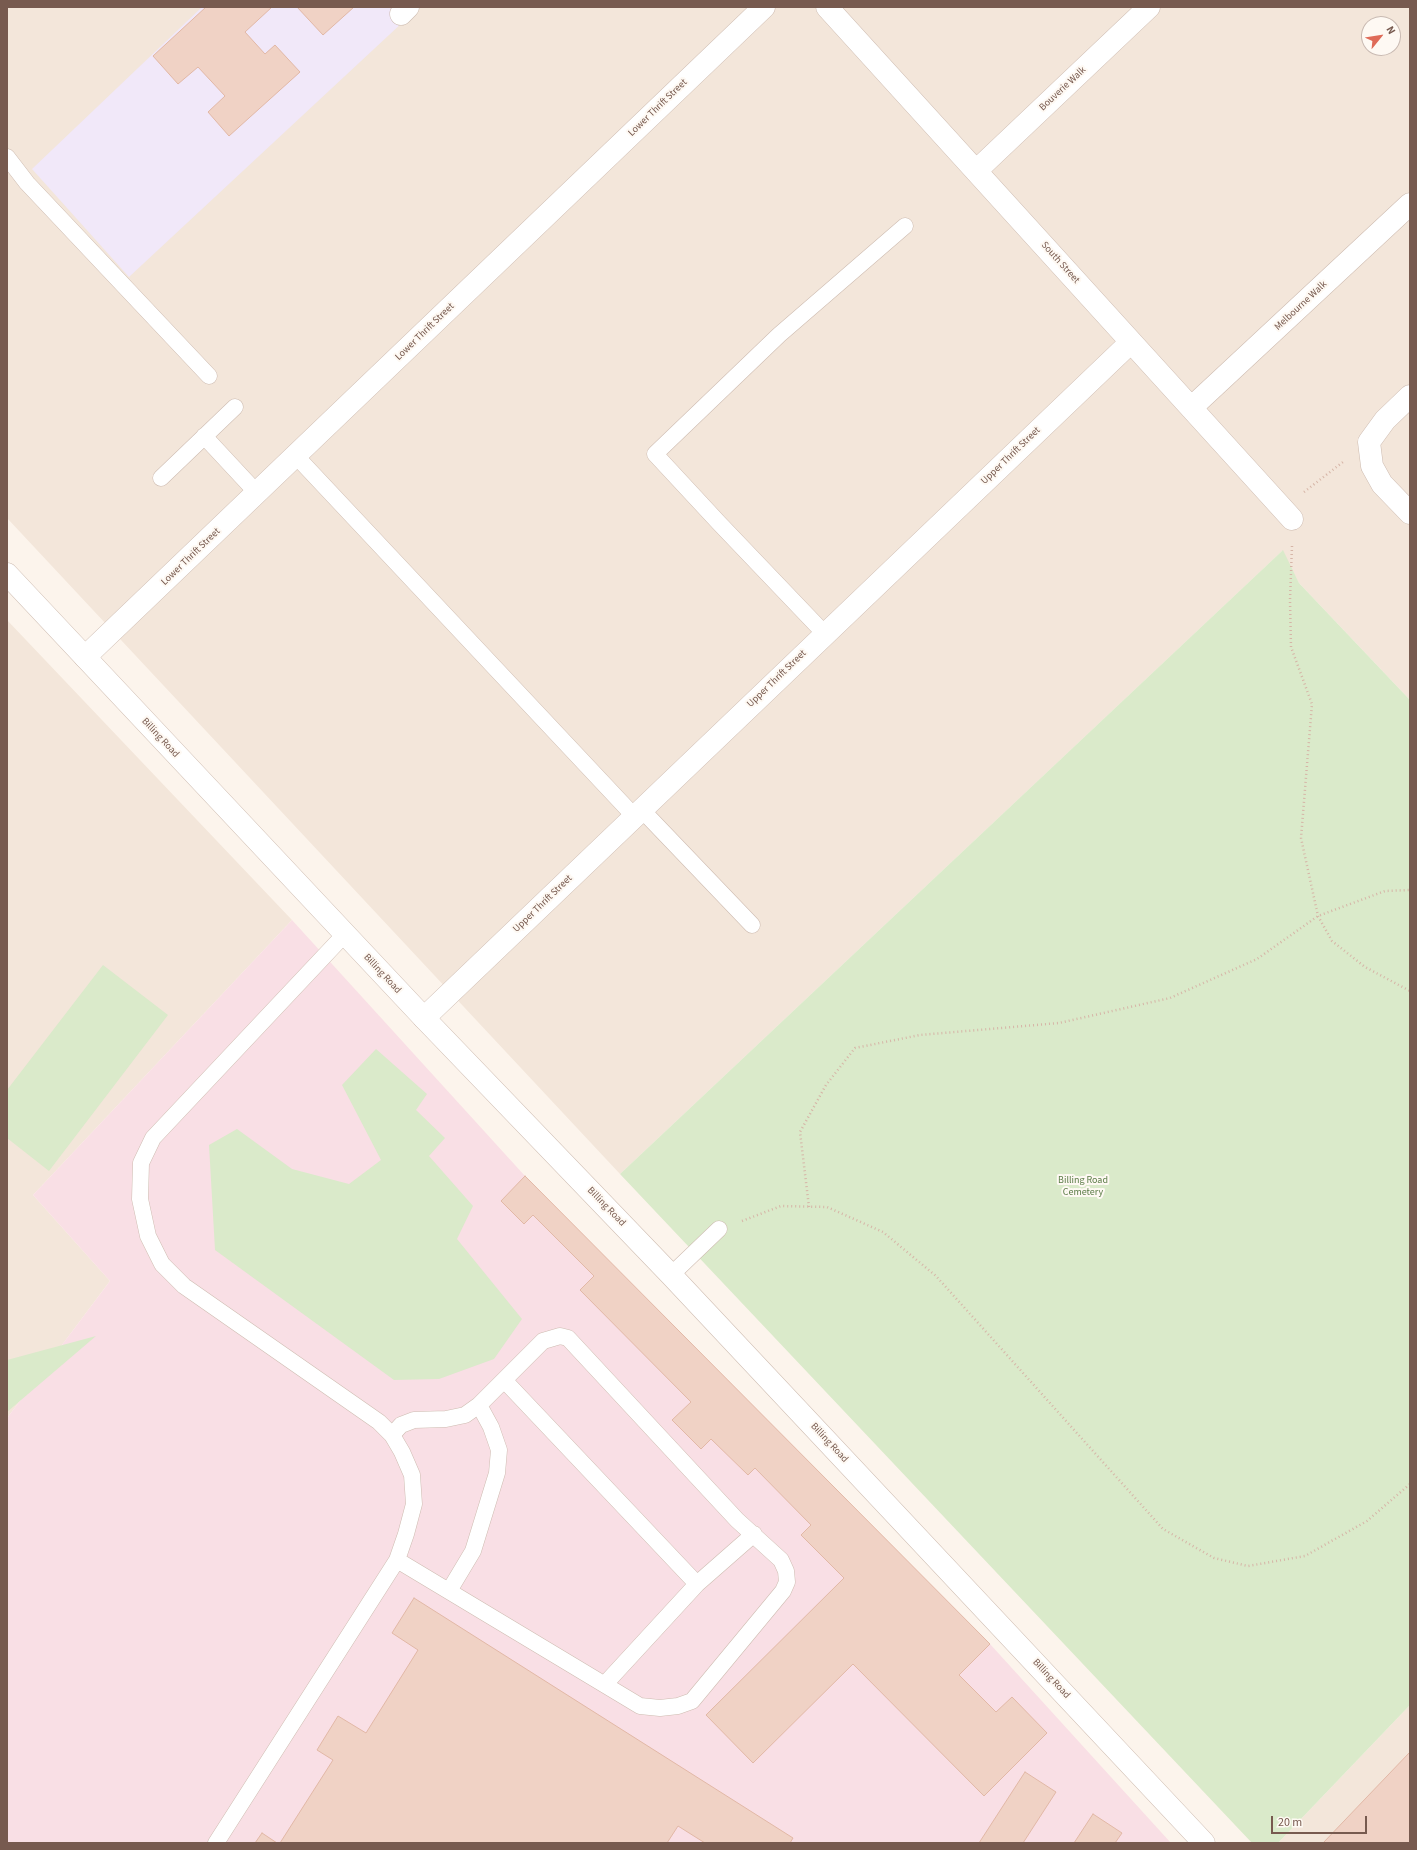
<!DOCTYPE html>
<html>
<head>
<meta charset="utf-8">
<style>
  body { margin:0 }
  #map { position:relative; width:1417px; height:1850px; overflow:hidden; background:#fcf4ec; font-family:"Source Sans 3",sans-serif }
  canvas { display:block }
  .frame { position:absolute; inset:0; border:8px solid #775a4f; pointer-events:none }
  .north { position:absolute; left:1361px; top:16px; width:40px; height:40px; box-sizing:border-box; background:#fef9f3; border:1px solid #c8b9b1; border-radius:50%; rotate:60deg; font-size:11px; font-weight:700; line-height:16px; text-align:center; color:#775a4f }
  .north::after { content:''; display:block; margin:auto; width:14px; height:18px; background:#df6b58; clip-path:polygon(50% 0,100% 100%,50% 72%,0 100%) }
  .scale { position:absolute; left:1271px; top:1816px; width:96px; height:18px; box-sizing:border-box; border:2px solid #775a4f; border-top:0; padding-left:5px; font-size:12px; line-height:14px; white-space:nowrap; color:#775a4f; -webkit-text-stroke:3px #fef9f3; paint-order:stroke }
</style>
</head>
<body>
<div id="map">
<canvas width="1417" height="1850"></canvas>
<div class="frame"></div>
<div class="north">N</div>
<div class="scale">20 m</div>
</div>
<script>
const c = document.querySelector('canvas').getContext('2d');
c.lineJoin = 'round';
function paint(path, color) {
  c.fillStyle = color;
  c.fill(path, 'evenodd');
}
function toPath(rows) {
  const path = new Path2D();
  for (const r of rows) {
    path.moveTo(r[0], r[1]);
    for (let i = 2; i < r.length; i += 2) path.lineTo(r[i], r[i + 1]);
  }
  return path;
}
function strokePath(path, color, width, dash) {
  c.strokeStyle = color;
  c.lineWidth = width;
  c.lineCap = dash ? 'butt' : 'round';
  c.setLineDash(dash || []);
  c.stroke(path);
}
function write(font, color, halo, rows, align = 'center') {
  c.font = font + ' "Source Sans 3",sans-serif';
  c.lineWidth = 4;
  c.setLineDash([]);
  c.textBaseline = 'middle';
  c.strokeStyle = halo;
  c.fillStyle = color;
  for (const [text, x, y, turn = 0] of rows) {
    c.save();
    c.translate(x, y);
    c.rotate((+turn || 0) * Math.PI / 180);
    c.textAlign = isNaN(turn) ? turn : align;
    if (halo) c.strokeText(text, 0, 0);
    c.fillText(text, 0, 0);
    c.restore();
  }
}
const residential = toPath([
  [7,7,1410,7,1410,700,1299,583,1282,551,620,1174,7,518],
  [1369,24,1393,24,1393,48,1369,48],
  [7,620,292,920,33,1195,110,1281,7,1418],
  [1410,1705,1410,1843,1278,1843]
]);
const education = toPath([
  [202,7,389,7,403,22,129,277,32,169]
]);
const medical = toPath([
  [292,920,525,1176,990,1644,1171,1843,7,1843,7,1418,110,1281,33,1195]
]);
const green = toPath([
  [1283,550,1299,583,1410,700,1410,1705,1278,1843,1252,1843,620,1174],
  [103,965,168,1015,49,1171,7,1138,7,1090],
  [376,1049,427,1094,416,1110,445,1138,429,1156,473,1206,457,1239,522,1319,494,1359,439,1379,394,1380,215,1250,209,1145,237,1129,292,1169,349,1184,381,1160,342,1085],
  [96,1336,7,1412,7,1360]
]);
const building = toPath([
  [206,7,272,7,245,32,265,54,275,45,300,72,229,136,208,112,225,96,198,67,178,84,153,56,206,7],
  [297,7,354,7,323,35,297,7],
  [525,1176,990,1644,959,1675,996,1712,1012,1697,1047,1733,984,1796,853,1664,753,1763,706,1715,844,1578,801,1535,811,1525,755,1468,748,1475,711,1439,701,1449,672,1420,691,1402,580,1290,594,1276,533,1215,524,1224,501,1201,525,1176],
  [414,1598,793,1838,790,1843,705,1843,678,1826,667,1843,280,1843,333,1760,317,1750,338,1716,366,1733,418,1650,392,1633,414,1598],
  [1410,1752,1410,1843,1323,1843,1410,1752],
  [1025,1772,1056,1792,1023,1843,979,1843,1025,1772],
  [1093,1814,1122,1833,1115,1843,1074,1843,1093,1814],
  [262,1833,277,1843,255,1843,262,1833]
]);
const path = toPath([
  [1304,492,1343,462],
  [1292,546,1290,600,1291,647,1312,704,1301,838,1318,916,1332,941,1365,967,1410,991],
  [809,1207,800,1132,826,1085,855,1048,920,1035,1059,1023,1170,998,1257,959,1318,916,1385,891,1410,890],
  [742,1221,781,1206,827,1207,883,1232,936,1276,1163,1529,1214,1558,1248,1566,1305,1556,1367,1521,1410,1484]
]);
const service = toPath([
  [7,157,27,183,209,376],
  [204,436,257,493],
  [296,456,634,816],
  [161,478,235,407],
  [825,634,719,523,655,454,779,335,905,226],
  [642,810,752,925],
  [671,1275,719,1229],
  [504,1380,697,1584],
  [392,1435,401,1425,414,1420,446,1419,465,1415,479,1405,543,1341,560,1336,568,1338,737,1520,781,1560,786,1571,787,1582,783,1591,692,1701,678,1706,660,1708,640,1706,397,1560],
  [449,1591,473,1551,497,1473,499,1450,491,1427,479,1405],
  [605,1684,697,1584,754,1534],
  [216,1843,397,1560,406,1534,414,1504,412,1475,402,1452,392,1435,379,1422,184,1286,162,1264,148,1236,140,1199,141,1163,153,1138,345,934]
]);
const minor = toPath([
  [827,7,1292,519],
  [401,14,408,7],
  [976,171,1149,7],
  [1410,396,1385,420,1369,442,1372,466,1382,484,1410,513],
  [1191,408,1410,204],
  [85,657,764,7],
  [424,1018,1131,342]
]);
const tertiary = toPath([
  [7,574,424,1018,671,1275,1204,1843]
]);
const streetNames = [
  ["Bouverie Walk",1063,89,-43],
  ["Lower Thrift Street",658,108,-44],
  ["South Street",1060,263,48],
  ["Melbourne Walk",1301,306,-43],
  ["Lower Thrift Street",425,332,-44],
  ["Upper Thrift Street",1011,456,-44],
  ["Lower Thrift Street",191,557,-44],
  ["Upper Thrift Street",777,679,-44],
  ["Billing Road",160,738,47],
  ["Upper Thrift Street",543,904,-44],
  ["Billing Road",382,974,47],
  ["Billing Road",606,1207,46],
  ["Billing Road",829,1443,47],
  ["Billing Road",1051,1679,47]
];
const parkNames = [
  ["Billing Road",1083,1181],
  ["Cemetery",1083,1193]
];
paint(residential, '#f3e6da');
paint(education, '#f1e8f9');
paint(medical, '#f9dfe5');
paint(green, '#daeaca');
paint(building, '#f0d2c5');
strokePath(building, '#e2b8a6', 1);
strokePath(service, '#cebcb1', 17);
strokePath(minor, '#cebcb1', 23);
strokePath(tertiary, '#cebcb1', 23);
strokePath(path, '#d6b5a7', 2.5, [1, 3]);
strokePath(service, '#fff', 16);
strokePath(minor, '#fff', 22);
strokePath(tertiary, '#fff', 22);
write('10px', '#775a4f', '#fef9f3', streetNames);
write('10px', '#5b7c47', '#fef9f3', parkNames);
</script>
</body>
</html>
